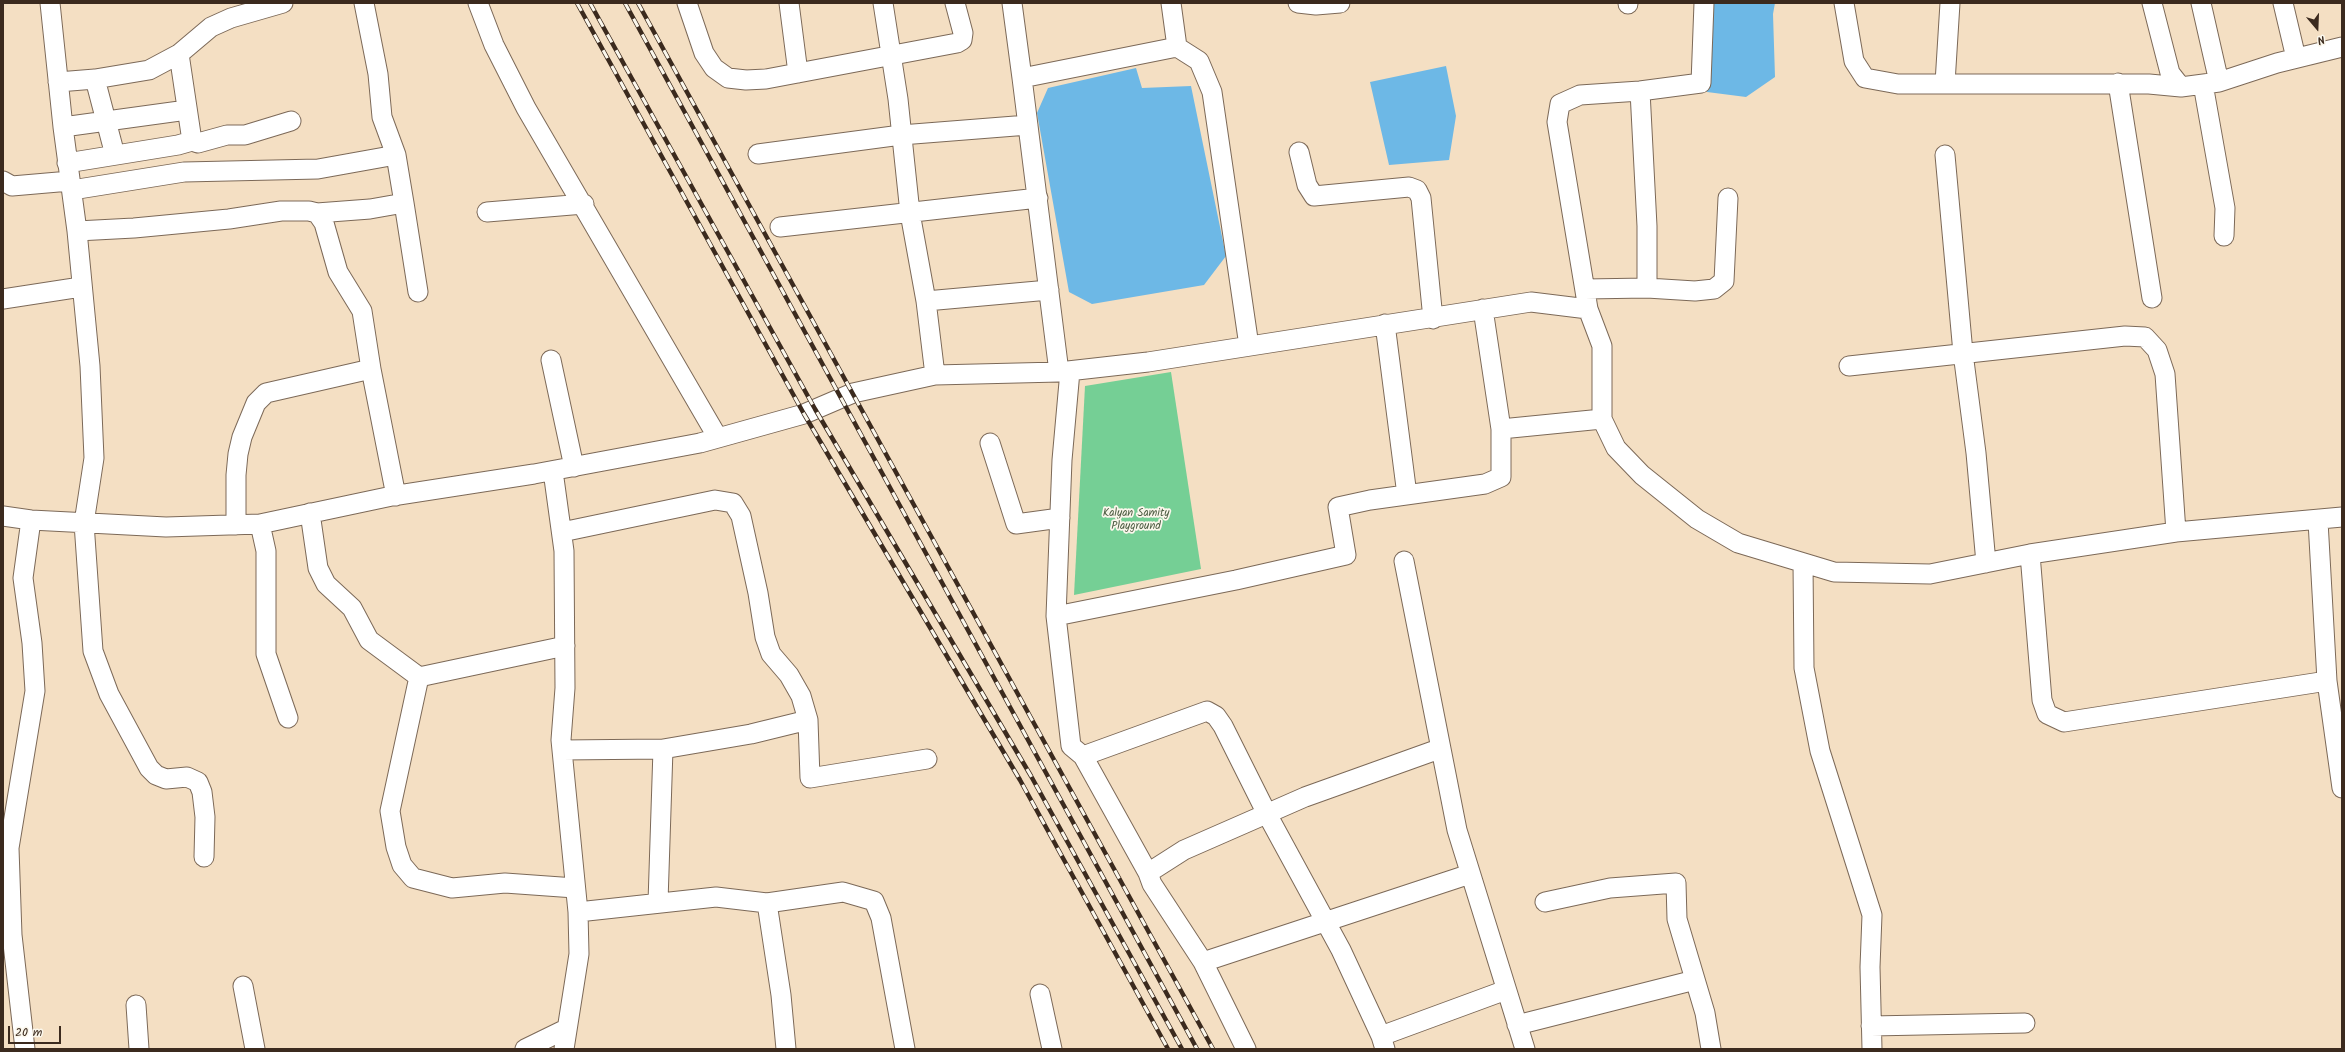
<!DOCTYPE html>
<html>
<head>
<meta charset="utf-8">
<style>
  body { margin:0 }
  #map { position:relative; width:2345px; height:1052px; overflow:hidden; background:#f4dfc3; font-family:Kalam,sans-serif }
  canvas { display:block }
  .frame { position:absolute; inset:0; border:4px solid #3b2a1e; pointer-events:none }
  .north { position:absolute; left:2297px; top:8px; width:40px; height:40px; -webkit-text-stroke:3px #fbf7ec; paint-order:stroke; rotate:161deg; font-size:11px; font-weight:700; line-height:16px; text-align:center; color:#3b2a1e }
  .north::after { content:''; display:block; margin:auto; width:14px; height:18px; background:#3b2a1e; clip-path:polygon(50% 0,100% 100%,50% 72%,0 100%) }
  .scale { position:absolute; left:8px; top:1026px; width:53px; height:18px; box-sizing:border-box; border:2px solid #3b2a1e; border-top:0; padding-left:5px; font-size:12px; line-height:14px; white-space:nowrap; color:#3b2a1e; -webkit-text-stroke:3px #fbf7ec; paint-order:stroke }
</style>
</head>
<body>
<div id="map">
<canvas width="2345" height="1052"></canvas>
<div class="frame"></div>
<div class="north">N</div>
<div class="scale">20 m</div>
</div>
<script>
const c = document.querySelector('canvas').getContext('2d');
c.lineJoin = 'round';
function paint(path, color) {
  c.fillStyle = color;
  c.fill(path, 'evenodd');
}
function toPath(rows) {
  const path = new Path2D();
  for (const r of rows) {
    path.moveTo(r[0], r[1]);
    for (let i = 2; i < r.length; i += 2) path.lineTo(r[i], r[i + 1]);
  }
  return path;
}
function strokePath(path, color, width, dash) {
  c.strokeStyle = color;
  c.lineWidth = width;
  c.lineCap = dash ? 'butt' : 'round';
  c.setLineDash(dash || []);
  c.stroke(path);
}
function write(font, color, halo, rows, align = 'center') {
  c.font = font + ' Kalam,sans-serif';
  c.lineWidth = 3.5;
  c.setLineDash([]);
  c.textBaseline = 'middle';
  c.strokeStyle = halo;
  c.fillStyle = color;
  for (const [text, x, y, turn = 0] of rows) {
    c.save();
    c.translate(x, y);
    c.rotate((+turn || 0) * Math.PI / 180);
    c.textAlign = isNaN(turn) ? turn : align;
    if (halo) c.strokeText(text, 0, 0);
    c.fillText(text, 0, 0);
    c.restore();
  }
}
const green = toPath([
  [1171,372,1201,569,1074,595,1085,386]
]);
const water = toPath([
  [1708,3,1775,3,1773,14,1775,77,1746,97,1707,92],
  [1446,66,1456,116,1449,160,1389,165,1370,82],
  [1136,68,1142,88,1191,86,1226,256,1204,285,1092,304,1069,292,1037,113,1048,88]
]);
const minor = toPath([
  [50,3,63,127,77,231,90,366,94,458,84,523,93,651,109,694,149,768,156,775,166,779,187,777,198,782,202,792,205,817,204,857],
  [478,3,494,45,526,108,718,438],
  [687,3,704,53,714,68,728,78,746,80,766,79,957,43,962,40,963,33,955,3],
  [789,3,798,73],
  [883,3,898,99,910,213,926,301,935,375],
  [1012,3,1022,78],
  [1171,3,1177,47,1199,61,1212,92,1249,346],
  [1298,3,1316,5,1340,3],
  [1628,3,1628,4],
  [1844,3,1854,61,1865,78,1898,84,2149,84,2181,87],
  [2152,3,2170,73,2181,87,2219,82,2277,63,2342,47],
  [2201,3,2219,82],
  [2283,3,2296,58],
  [179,54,192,141,198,143,227,135,245,135,291,121],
  [95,79,115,155],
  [58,82,95,79,149,70,179,54,211,27,231,18,283,3],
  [1945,83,1950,3],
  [2118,83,2152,298],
  [2203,84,2225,208,2224,236],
  [1640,91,1647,226,1647,288],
  [63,127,187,110],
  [1299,152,1307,185,1314,196,1409,187,1417,190,1421,198,1433,319],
  [758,154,901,135,1028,125],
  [1945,155,1963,353,1976,453,1986,563],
  [67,163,178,145,192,141],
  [3,181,12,186,70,181],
  [72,190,184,172,318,169,396,155,382,117,378,74,364,3],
  [404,203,418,292],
  [487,212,584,204],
  [317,213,370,209,404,203,396,155],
  [780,227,1038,198],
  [77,231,134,228,229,219,281,211,309,211,317,213,324,223,338,272,362,311,371,369,266,393,256,403,242,437,238,454,236,475,236,525],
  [1585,289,1647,288,1695,291,1714,289,1724,281,1728,198],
  [3,299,81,287],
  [926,301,1049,290],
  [1588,309,1557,122,1560,104,1580,95,1640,91,1701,83,1704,3],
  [1385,324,1407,495],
  [551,360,574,467],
  [1849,366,2125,336,2145,337,2157,350,2165,374,2176,532],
  [371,369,396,496],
  [1059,372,1022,78,1177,47],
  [1501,429,1602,419],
  [990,443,1016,524,1060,518],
  [553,471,564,551,565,688,561,740,578,912,579,954,564,1049],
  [310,513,318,568,326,584,352,608,369,640,419,677],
  [3,516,31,520,166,527,260,524,392,496,534,474,700,443,804,414,853,393,935,375,1059,372,1148,362,1531,302,1588,309,1602,346,1602,419,1616,448,1642,475,1697,519,1738,543,1834,572,1930,574,2030,554,2176,532,2342,517],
  [2318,521,2327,681,2342,788],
  [260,524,266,551,266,654,288,718],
  [562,532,715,500,733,503,741,516,758,593,765,637,771,654,789,675,801,696,808,720],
  [2030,554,2042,700,2047,714,2064,722,2327,681],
  [1404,561,1457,830,1525,1049],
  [1803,563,1804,668,1820,751,1872,915,1870,967,1872,1049],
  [1056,616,1062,460,1070,371],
  [565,646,419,677,390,811,396,847,402,865,413,878,452,888,505,883,575,888],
  [562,750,663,749,751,734,808,720,810,778,927,759],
  [1083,756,1148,873],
  [658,902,663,749],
  [1545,902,1610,888,1676,883,1677,919,1705,1013,1711,1049],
  [767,903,781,995,786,1049],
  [578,912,716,897,767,903,843,892,874,901,881,918,905,1049],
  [1203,962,1470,874],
  [243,986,255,1049],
  [1040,994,1052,1049],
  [136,1005,139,1049],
  [1517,1025,1695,980],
  [1871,1026,2025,1023],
  [1381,1036,1506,990],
  [25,1049,12,935,9,848,35,691,32,643,23,578,31,520],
  [525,1049,566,1029],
  [1246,1049,1203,962,1152,884,1148,873,1184,850,1305,797,1439,749],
  [1385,1049,1381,1036,1341,950,1267,814,1223,726,1216,716,1207,711,1083,756,1071,746,1056,616,1236,580,1346,555,1338,507,1370,500,1485,484,1501,477,1501,429,1483,309]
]);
const rail = toPath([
  [577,3,804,414,1020,780,1168,1049],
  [590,3,815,409,1031,776,1182,1049],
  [625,3,1197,1049],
  [638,3,1213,1049]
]);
const parkNames = [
  ["Kalyan Samity",1136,514],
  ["Playground",1136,527]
];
paint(green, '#75cf95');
paint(water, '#6db8e6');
strokePath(minor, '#7c6958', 21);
strokePath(minor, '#fff', 19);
strokePath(rail, '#3b2a1e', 4.5);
strokePath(rail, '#fbf7ec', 3, [9]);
write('11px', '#4c5c42', '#fbf7ec', parkNames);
</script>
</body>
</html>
